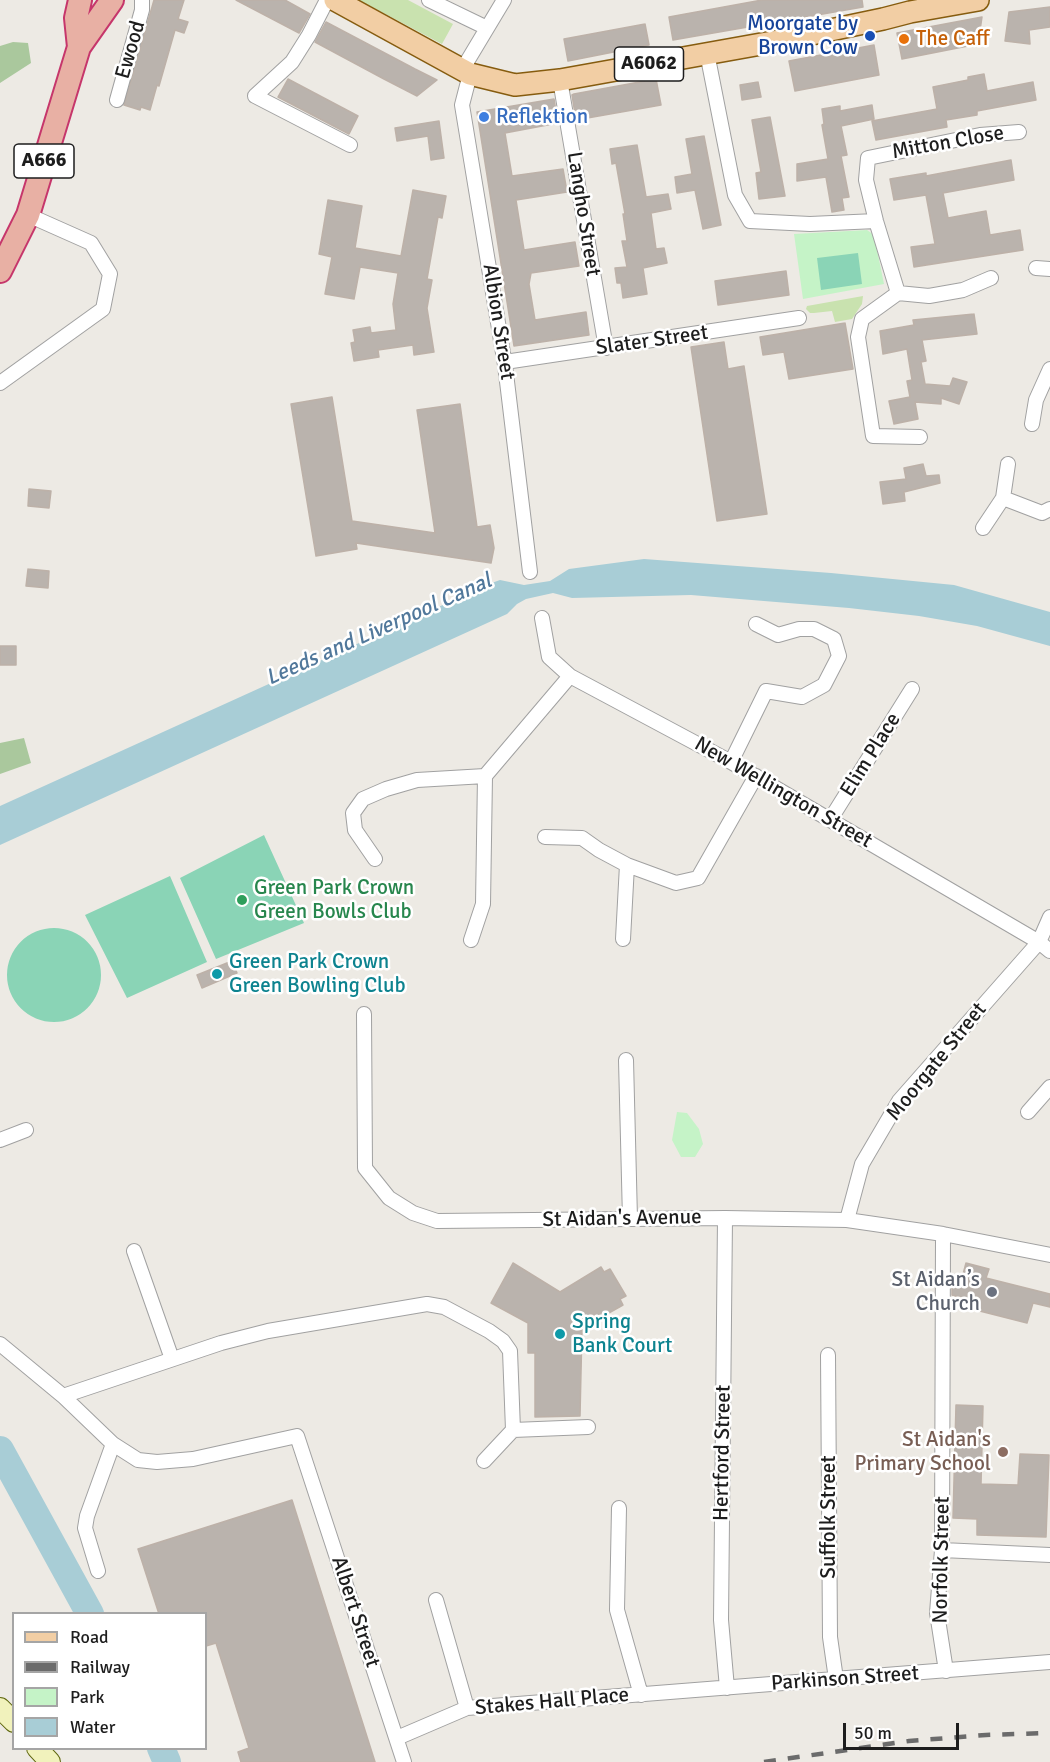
<!DOCTYPE html>
<html>
<head>
<meta charset="utf-8">
<style>
  body { margin:0 }
  #map { position:relative; width:1050px; height:1762px; overflow:hidden; background:#edeae4; font-family:Signika,sans-serif }
  canvas { display:block }
  .legend { position:absolute; left:12px; top:1612px; width:195px; height:138px; box-sizing:border-box; background:#fff; border:2px solid #a5a5a5; margin:0; padding:8px 10px; list-style:none; font-size:18px; color:#1d1d1d }
  .legend li { display:flex; align-items:center; gap:12px; height:30px }
  .legend b { width:30px; border:2px solid #a5a5a5 }
  .scale { position:absolute; left:843px; top:1723px; width:116px; height:27px; box-sizing:border-box; border:3px solid #1d1d1d; border-top:0; padding-left:8px; font-size:18px; line-height:21px; white-space:nowrap; color:#1d1d1d; -webkit-text-stroke:4px #fff; paint-order:stroke }
</style>
</head>
<body>
<div id="map">
<canvas width="1050" height="1762"></canvas>
<ul class="legend">
<li><b style="height:8px;background:#f2cea4"></b>Road</li>
<li><b style="height:8px;background:#6b6b6b"></b>Railway</li>
<li><b style="height:16px;background:#c5f3c7"></b>Park</li>
<li><b style="height:16px;background:#a8cdd6"></b>Water</li>
</ul>
<div class="scale">50 m</div>
</div>
<script>
const c = document.querySelector('canvas').getContext('2d');
c.lineJoin = 'round';
function paint(path, color) {
  c.fillStyle = color;
  c.fill(path, 'evenodd');
}
function toPath(rows) {
  const path = new Path2D();
  for (const r of rows) {
    if (r.length === 3) {
      path.moveTo(r[0] + r[2], r[1]);
      path.arc(r[0], r[1], r[2], 0, 2 * Math.PI);
      continue;
    }
    path.moveTo(r[0], r[1]);
    for (let i = 2; i < r.length; i += 2) path.lineTo(r[i], r[i + 1]);
  }
  return path;
}
function strokePath(path, color, width, dash) {
  c.strokeStyle = color;
  c.lineWidth = width;
  c.lineCap = dash ? 'butt' : 'round';
  c.setLineDash(dash || []);
  c.stroke(path);
}
function write(font, color, halo, rows, align = 'center') {
  c.font = font + ' Signika,sans-serif';
  c.lineWidth = 5;
  c.setLineDash([]);
  c.textBaseline = 'middle';
  c.strokeStyle = halo;
  c.fillStyle = color;
  for (const [text, x, y, turn = 0] of rows) {
    c.save();
    c.translate(x, y);
    c.rotate((+turn || 0) * Math.PI / 180);
    c.textAlign = isNaN(turn) ? turn : align;
    if (halo) c.strokeText(text, 0, 0);
    c.fillText(text, 0, 0);
    c.restore();
  }
}
const grass = toPath([
  [359,0,408,0,453,24,442,44],
  [863,296,862,304,852,319,835,322,832,311,814,313,810,313,806,309,807,306]
]);
const forest = toPath([
  [13,42,28,43,31,63,0,83,0,46],
  [24,738,31,763,0,774,0,743]
]);
const park = toPath([
  [867,230,874,235,884,284,803,299,794,234],
  [677,1112,687,1113,699,1129,703,1144,695,1157,681,1157,672,1140]
]);
const pitch = toPath([
  [858,253,862,284,821,290,817,258],
  [264,835,304,923,216,959,180,878],
  [170,876,207,962,127,998,85,915],
  [54,975,47]
]);
const water = toPath([
  [644,559,831,573,954,585,1050,612,1050,646,977,626,919,616,849,608,691,595,572,598,553,593,526,599,517,604,507,614,0,845,0,806,489,584,500,580,524,585,550,581,569,569]
]);
const river = toPath([
  [0,1450,90,1614],
  [161,1748,167,1762]
]);
const building = toPath([
  [154,0,184,0,178,19,188,22,184,33,175,30,159,86,157,85,150,110,141,107,140,110,124,105,154,0],
  [236,0,285,0,310,14,299,33,236,0],
  [762,0,862,0,863,7,673,40,669,17,762,0],
  [1050,7,1050,27,1029,30,1030,44,1005,41,1009,12,1050,7],
  [982,17,978,44,902,59,897,33,982,17],
  [326,22,415,69,437,80,417,96,384,79,315,42,326,22],
  [645,24,649,45,568,61,564,39,645,24],
  [874,45,879,75,795,91,789,61,874,45],
  [984,74,987,91,1033,82,1036,100,977,111,977,115,946,120,947,127,876,140,872,121,937,109,933,87,968,80,968,77,984,74],
  [288,79,358,116,349,134,278,97,288,79],
  [656,79,661,105,576,120,572,95,574,94,656,79],
  [758,82,761,97,742,100,740,85,758,82],
  [554,99,558,123,505,133,512,176,563,169,567,192,516,200,524,250,575,242,579,266,531,273,529,284,535,320,586,312,589,335,514,346,477,112,554,99],
  [872,105,874,119,841,126,847,155,841,156,849,197,842,198,844,210,832,212,826,177,797,181,797,164,828,159,822,125,824,124,822,109,840,106,840,111,872,105],
  [770,117,785,196,759,199,756,173,761,172,752,120,770,117],
  [439,121,444,158,431,160,428,136,397,141,395,128,439,121],
  [704,136,721,225,703,229,695,190,677,193,675,177,692,174,686,139,704,136],
  [637,145,646,197,668,194,671,209,651,213,656,249,664,248,667,263,643,268,647,294,623,298,621,283,617,283,615,268,627,267,622,241,627,241,623,214,625,214,616,163,612,164,610,149,637,145],
  [1011,160,1014,180,943,193,948,218,986,211,990,235,1020,230,1023,250,914,267,911,247,935,244,926,195,894,200,890,179,926,173,926,176,1011,160],
  [413,190,446,196,442,218,438,217,427,279,432,280,427,308,434,352,414,355,413,345,378,350,379,357,354,361,351,343,355,342,353,330,370,327,371,333,396,330,393,304,398,273,360,267,354,299,325,294,332,257,319,254,328,200,362,206,355,248,401,256,413,190],
  [786,271,789,295,718,305,715,281,786,271],
  [974,314,977,334,922,340,926,361,921,362,925,384,950,386,953,378,967,382,959,404,941,398,941,404,915,402,918,419,894,424,889,401,910,397,907,381,912,380,907,349,883,354,880,331,914,325,913,320,974,314],
  [845,323,853,369,789,379,784,352,763,355,760,337,845,323],
  [724,342,728,369,744,366,767,514,717,521,691,347,724,342],
  [332,397,352,521,435,533,417,410,460,404,477,527,490,525,494,548,491,563,356,543,357,549,316,556,291,404,332,397],
  [923,464,926,476,939,475,940,483,904,492,905,501,883,504,880,482,906,479,904,468,923,464],
  [29,489,51,491,49,508,28,506,29,489],
  [28,569,49,571,48,588,26,586,28,569],
  [0,646,16,646,16,665,0,665,0,646],
  [232,961,237,973,202,988,197,975,232,961],
  [513,1263,560,1292,601,1267,604,1272,610,1269,626,1296,620,1299,623,1305,582,1328,580,1416,535,1417,535,1353,528,1353,528,1323,491,1303,513,1263],
  [966,1263,989,1269,986,1278,1050,1294,1050,1307,1033,1303,1027,1323,964,1307,966,1299,952,1295,952,1282,953,1276,962,1278,966,1263],
  [956,1405,983,1406,981,1484,1018,1485,1020,1454,1049,1455,1046,1537,977,1535,977,1519,953,1518,956,1405],
  [292,1500,375,1762,241,1762,238,1752,249,1748,216,1643,206,1646,206,1614,159,1614,138,1549,292,1500]
]);
const minor = toPath([
  [327,0,309,35,292,62,255,96,350,145],
  [429,0,487,28],
  [707,53,735,195,750,221,810,224,876,221],
  [462,70,504,0],
  [470,74,462,105,505,365,530,572],
  [560,80,606,348],
  [117,100,142,10,142,0],
  [1036,268,1050,269],
  [898,293,876,221,866,180,868,158,980,135,1019,132],
  [898,293,862,319,858,337,873,436,920,437],
  [898,293,929,296,963,290,991,278],
  [505,362,799,318],
  [0,383,103,309,110,274,91,243,28,215],
  [1032,424,1036,400,1050,369],
  [1003,498,1042,513,1050,509],
  [983,528,1003,498,1008,464],
  [542,618,549,657,570,676,731,762,1039,942,1050,951],
  [731,762,766,691,802,697,824,685,839,656,834,639,814,629,799,629,778,635,756,624],
  [830,820,912,689],
  [545,837,582,838,599,850,627,865,676,883,698,878,756,776],
  [375,859,355,830,353,813,363,799,386,789,417,780,485,776],
  [623,939,627,865],
  [471,940,483,904,485,776,570,676],
  [364,1014,365,1168,389,1198,413,1213,437,1221,725,1218,847,1220,943,1234,1050,1255],
  [626,1060,630,1219],
  [1028,1112,1050,1087],
  [0,1140,26,1130],
  [725,1218,721,1620,727,1688],
  [847,1220,862,1164,899,1101,1039,942,1050,917],
  [943,1234,942,1550,937,1613,946,1671],
  [134,1251,172,1359],
  [0,1344,63,1396,113,1444,138,1460,157,1462,193,1459,297,1436,404,1762],
  [828,1355,830,1637,836,1679],
  [63,1396,221,1343,268,1331,427,1304,444,1307,489,1331,503,1341,510,1351,513,1430,484,1461],
  [513,1430,588,1427],
  [619,1508,617,1610,641,1695],
  [942,1550,1050,1555],
  [98,1571,85,1528,87,1516,113,1444],
  [436,1600,467,1708],
  [397,1738,467,1708,1050,1662]
]);
const secondary = toPath([
  [0,1708,14,1722],
  [37,1748,50,1762]
]);
const primary = toPath([
  [335,0,470,74,515,85,560,80,778,41,883,19,910,12,978,0]
]);
const trunk = toPath([
  [79,47,76,18,80,0],
  [0,271,28,215,79,47,112,0]
]);
const rail = toPath([
  [764,1762,909,1741,986,1735,1050,1733]
]);
const markers = [
  [870,36,6,"#1a4fb4"],
  [904,39,6,"#e8710a"],
  [484,117,6,"#3f7fe0"],
  [242,900,6,"#2e9e5b"],
  [217,974,6,"#0f9aa8"],
  [992,1292,6,"#6b7280"],
  [560,1334,6,"#0f9aa8"],
  [1003,1452,6,"#8d6e63"]
];
const shields = [
  [649,64,69],
  [44,161,60]
];
const shieldNames = [
  ["A6062",649,64],
  ["A666",44,161]
];
const transitNames = [
  ["Moorgate by",858,24],
  ["Brown Cow",858,48]
];
const foodNames = [
  ["The Caff",916,39]
];
const streetNames = [
  ["Ewood",131,50,-74],
  ["Mitton Close",948,143,-10],
  ["Langho Street",583,214,81],
  ["Albion Street",498,322,81],
  ["Slater Street",652,341,-8],
  ["Elim Place",871,755,-58],
  ["New Wellington Street",783,793,30],
  ["Moorgate Street",937,1062,-51],
  ["St Aidan's Avenue",622,1219,-1],
  ["Hertford Street",723,1453,-89],
  ["Suffolk Street",829,1517,-90],
  ["Norfolk Street",942,1560,-89],
  ["Albert Street",355,1612,72],
  ["Parkinson Street",845,1679,-4],
  ["Stakes Hall Place",552,1702,-5]
];
const shopNames = [
  ["Reflektion",496,117]
];
const leisureNames = [
  ["Green Park Crown",254,888],
  ["Green Bowls Club",254,912]
];
const cultureNames = [
  ["Green Park Crown",229,962],
  ["Green Bowling Club",229,986],
  ["Spring",572,1322],
  ["Bank Court",572,1346]
];
const worshipNames = [
  ["St Aidan’s",980,1280],
  ["Church",980,1304]
];
const educationNames = [
  ["St Aidan's",991,1440],
  ["Primary School",991,1464]
];
const waterNames = [
  ["Leeds and Liverpool Canal",379,630,-24]
];
paint(grass, '#c9e2af');
paint(forest, '#aac89d');
paint(park, '#c5f3c7');
paint(pitch, '#8ad4b6');
paint(water, '#a8cdd6');
strokePath(river, '#a8cdd6', 28);
paint(building, '#bab3ad');
strokePath(building, '#bdb1a8', 1.5);
strokePath(minor, '#a1a1a1', 16);
strokePath(secondary, '#606810', 22);
strokePath(primary, '#865c0f', 24);
strokePath(trunk, '#c6366b', 26);
strokePath(minor, '#fff', 14);
strokePath(secondary, '#f1f2bc', 20);
strokePath(primary, '#f2cea4', 21);
strokePath(trunk, '#e8b0a4', 22);
strokePath(rail, '#6b6b6b', 4.5, [12, 12]);
for (const [x, y, r, color] of markers) {
  const dot = new Path2D();
  dot.arc(x, y, r, 0, 2 * Math.PI);
  c.fillStyle = color;
  c.fill(dot);
  strokePath(dot, '#fff', 2);
}
for (const [x, y, w] of shields) {
  const box = new Path2D();
  box.roundRect(x - w / 2, y - 17, w, 34, 4.5);
  c.fillStyle = '#fff';
  c.fill(box);
  strokePath(box, '#1d1d1d', 1.5);
}
write('bold 20px', '#1d1d1d', null, shieldNames);
write('21px', '#164399', '#fff', transitNames, 'right');
write('21px', '#c56008', '#fff', foodNames, 'left');
write('21px', '#1d1d1d', '#fff', streetNames);
write('21px', '#366cbe', '#fff', shopNames, 'left');
write('21px', '#27864d', '#fff', leisureNames, 'left');
write('21px', '#0d838f', '#fff', cultureNames, 'left');
write('21px', '#5b616d', '#fff', worshipNames, 'right');
write('21px', '#785e54', '#fff', educationNames, 'right');
write('italic 22px', '#51789b', '#fff', waterNames);
</script>
</body>
</html>
